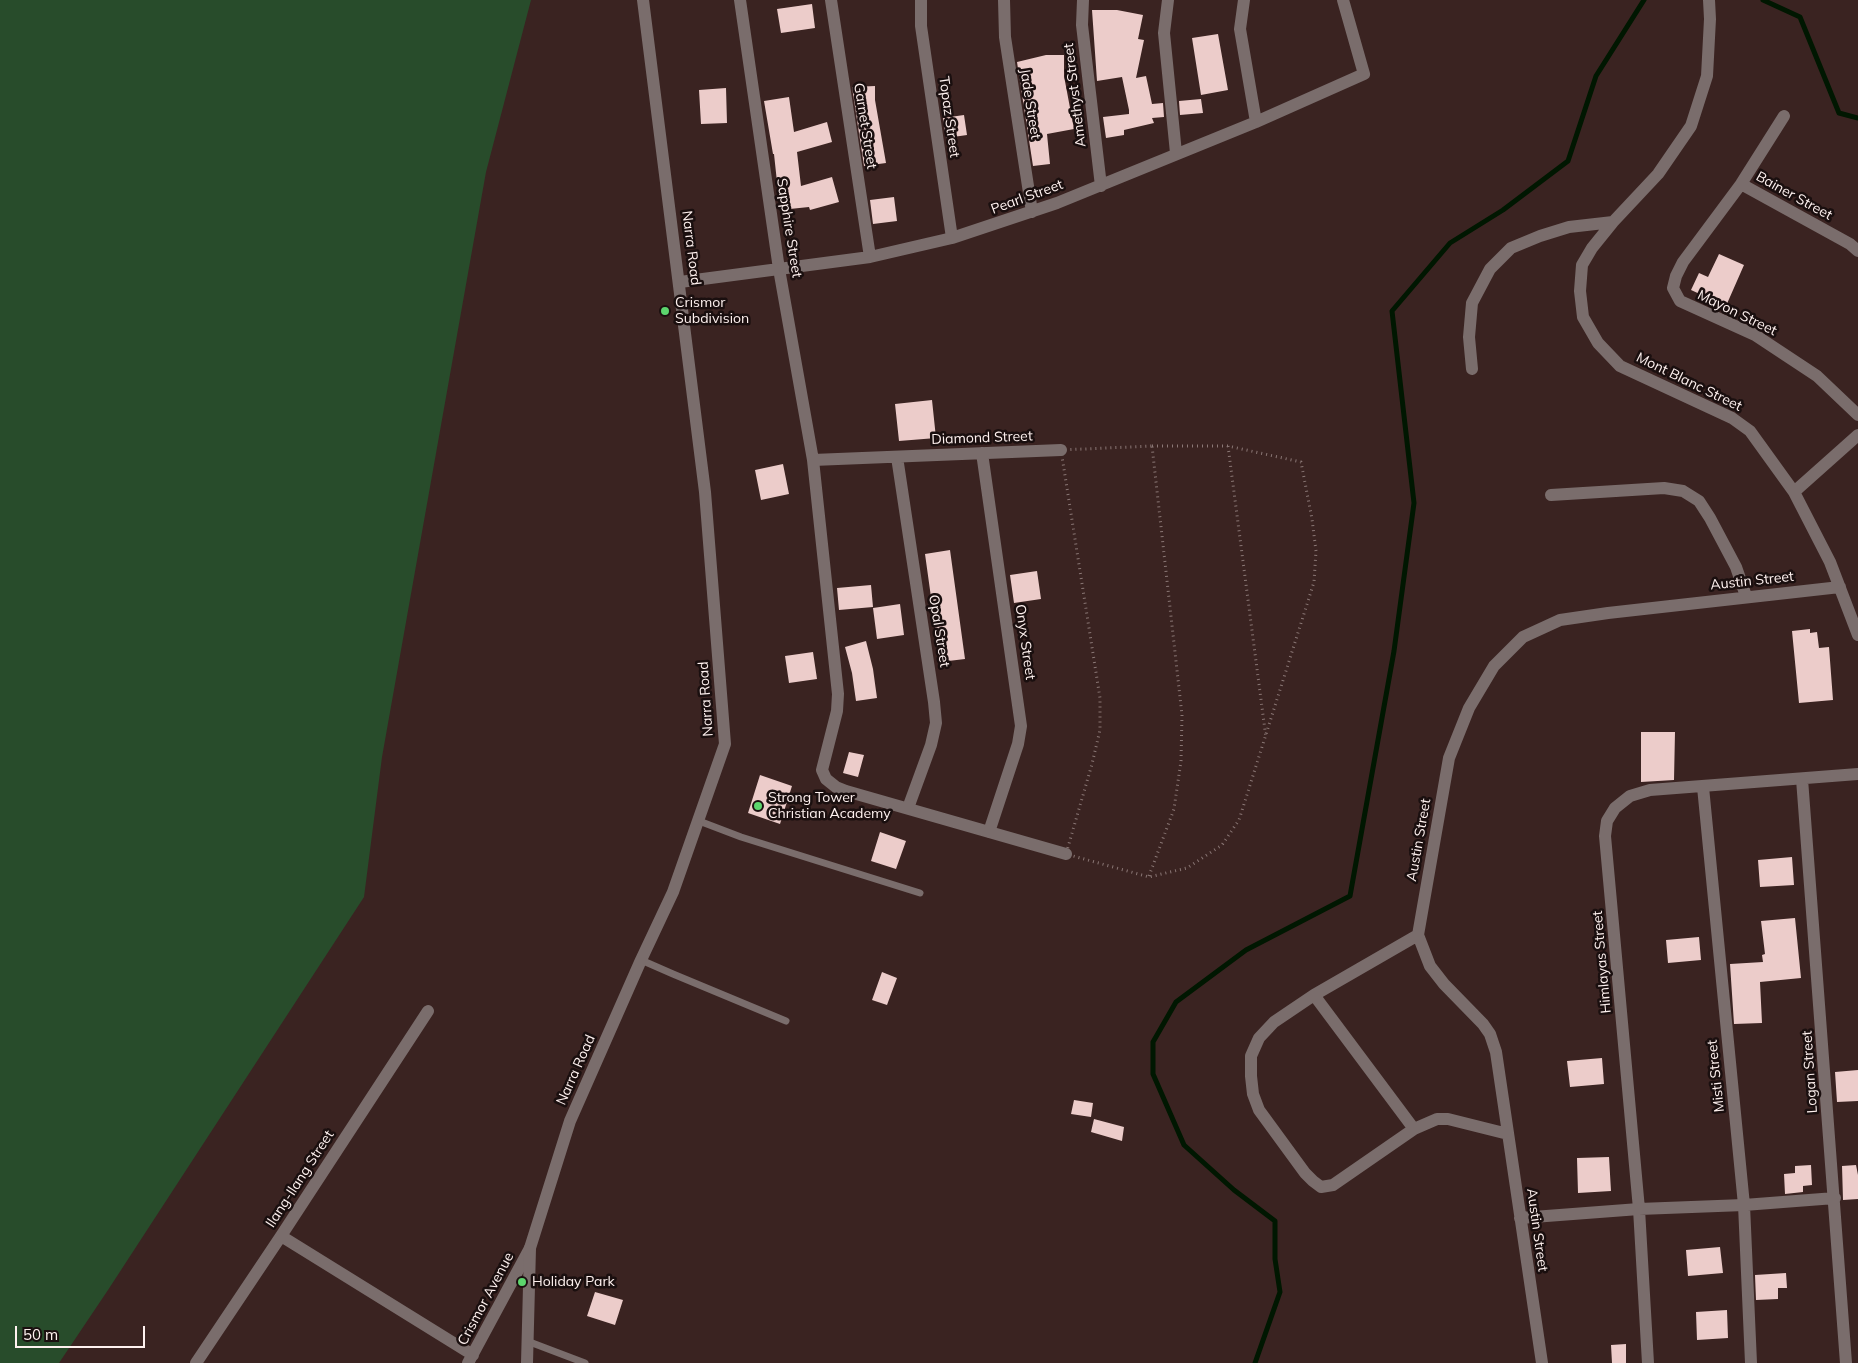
<!DOCTYPE html>
<html>
<head>
<meta charset="utf-8">
<style>
  body { margin:0 }
  #map { position:relative; width:1858px; height:1363px; overflow:hidden; background:#3a2321; font-family:Mulish,sans-serif }
  canvas { display:block }
  .scale { position:absolute; left:15px; top:1326px; width:130px; height:22px; box-sizing:border-box; border:2px solid #fef1ef; border-top:0; padding-left:6px; font-size:15px; line-height:18px; white-space:nowrap; color:#fef1ef; -webkit-text-stroke:4px #1a0f0f; paint-order:stroke }
</style>
</head>
<body>
<div id="map">
<canvas width="1858" height="1363"></canvas>
<div class="scale">50 m</div>
</div>
<script>
const c = document.querySelector('canvas').getContext('2d');
c.lineJoin = 'round';
function paint(path, color) {
  c.fillStyle = color;
  c.fill(path, 'evenodd');
}
function toPath(rows) {
  const path = new Path2D();
  for (const r of rows) {
    path.moveTo(r[0], r[1]);
    for (let i = 2; i < r.length; i += 2) path.lineTo(r[i], r[i + 1]);
  }
  return path;
}
function strokePath(path, color, width, dash) {
  c.strokeStyle = color;
  c.lineWidth = width;
  c.lineCap = dash ? 'butt' : 'round';
  c.setLineDash(dash || []);
  c.stroke(path);
}
function write(font, color, halo, rows, align = 'center') {
  c.font = font + ' Mulish,sans-serif';
  c.lineWidth = 5;
  c.setLineDash([]);
  c.textBaseline = 'middle';
  c.strokeStyle = halo;
  c.fillStyle = color;
  for (const [text, x, y, turn = 0] of rows) {
    c.save();
    c.translate(x, y);
    c.rotate((+turn || 0) * Math.PI / 180);
    c.textAlign = isNaN(turn) ? turn : align;
    if (halo) c.strokeText(text, 0, 0);
    c.fillText(text, 0, 0);
    c.restore();
  }
}
const green = toPath([
  [0,0,531,0,486,172,382,757,364,897,108,1290,59,1363,0,1363]
]);
const stream = toPath([
  [1763,0,1800,17,1839,113,1858,118],
  [1255,1363,1280,1292,1275,1259,1275,1221,1234,1190,1184,1145,1153,1074,1153,1042,1176,1002,1246,950,1350,896,1394,651,1414,503,1392,311,1450,243,1503,210,1568,161,1596,76,1644,0]
]);
const building = toPath([
  [812,4,815,28,781,33,777,9],
  [1092,10,1117,10,1143,15,1138,39,1144,40,1136,78,1146,76,1152,104,1163,103,1164,117,1152,118,1154,123,1124,130,1124,135,1106,138,1103,117,1129,114,1129,110,1122,77,1097,81],
  [1218,34,1228,90,1201,95,1192,38],
  [1046,55,1064,55,1064,76,1074,129,1047,134,1050,164,1033,166,1017,62],
  [875,86,875,100,886,163,864,166,852,87],
  [726,88,727,123,701,124,699,90],
  [789,97,794,132,827,122,832,142,797,152,801,186,832,177,839,202,810,210,809,207,780,210,774,154,773,154,764,101],
  [1201,99,1203,113,1180,115,1179,101],
  [964,115,967,135,946,138,943,118],
  [894,197,897,221,873,224,870,200],
  [1719,254,1744,265,1726,306,1691,290,1699,273,1708,277],
  [932,400,936,438,899,441,895,404],
  [783,464,789,494,761,500,755,470],
  [950,550,965,659,940,662,925,554],
  [1037,571,1041,599,1014,603,1010,575],
  [871,585,873,607,839,610,837,588],
  [900,604,904,635,877,639,873,608],
  [1810,629,1810,633,1817,632,1819,648,1829,647,1833,700,1799,703,1792,631],
  [866,641,873,669,877,698,856,701,852,673,845,647],
  [813,652,817,679,789,683,785,656],
  [1641,732,1675,732,1674,780,1641,782],
  [849,752,864,755,858,777,843,773],
  [760,775,792,786,780,824,748,813],
  [880,832,906,841,896,869,871,861],
  [1792,857,1794,885,1760,887,1758,860],
  [1795,918,1801,978,1760,982,1762,1023,1734,1024,1730,964,1763,962,1762,955,1765,954,1761,921],
  [1699,937,1701,960,1668,963,1666,940],
  [882,972,897,978,887,1005,872,1000],
  [1602,1058,1604,1084,1570,1087,1567,1061],
  [1858,1070,1858,1101,1837,1102,1835,1072],
  [1074,1100,1093,1103,1091,1117,1071,1114],
  [1094,1119,1124,1127,1122,1141,1091,1132],
  [1609,1157,1611,1191,1578,1193,1577,1158],
  [1811,1165,1812,1185,1803,1186,1803,1192,1785,1194,1784,1174,1795,1173,1795,1166],
  [1856,1165,1858,1175,1858,1199,1843,1200,1842,1166],
  [1720,1247,1723,1273,1688,1276,1686,1250],
  [1786,1273,1787,1288,1778,1288,1778,1299,1756,1300,1755,1275],
  [595,1292,623,1300,615,1325,587,1316],
  [1727,1310,1728,1338,1697,1340,1696,1312],
  [1626,1344,1626,1363,1612,1363,1611,1345]
]);
const path = toPath([
  [1152,446,1228,446,1301,462,1312,519,1316,551,1314,582,1239,820,1222,845,1187,868,1149,877,1066,854,1092,764,1100,730,1100,698,1061,450,1152,446],
  [1228,446,1266,738],
  [1149,876,1174,809,1181,761,1182,715,1152,446]
]);
const service = toPath([
  [699,821,741,837,920,893],
  [641,960,673,974,786,1021],
  [527,1341,585,1363]
]);
const minor = toPath([
  [740,0,779,269,813,460,838,694,837,711,822,770,826,779,836,787,846,791,1066,854],
  [831,0,870,257],
  [921,0,921,26,952,238],
  [1004,0,1005,37,1032,212],
  [1083,0,1082,25,1101,186],
  [1168,0,1164,33,1176,153],
  [1244,0,1240,29,1256,122],
  [1709,0,1710,19,1707,76,1691,126,1658,174,1613,222,1592,248,1582,265,1580,291,1583,317,1598,343,1620,366,1732,418,1750,431,1794,492,1830,562,1858,635],
  [1784,116,1741,184,1683,262,1676,276,1673,288,1680,301,1755,335,1817,376,1858,415],
  [1741,184,1850,244,1858,251],
  [680,282,870,257,952,238,1057,203,1256,122,1364,74,1343,0],
  [1472,369,1469,337,1472,303,1490,269,1511,248,1540,236,1569,227,1613,222],
  [982,453,1021,726,1018,744,989,832],
  [897,457,934,702,936,723,931,745,908,808],
  [813,460,1061,450],
  [1794,492,1858,435],
  [1551,495,1664,488,1683,491,1699,501,1710,518,1736,567,1746,596],
  [1802,779,1846,1363],
  [1703,787,1744,1205,1751,1363],
  [1418,935,1314,995,1274,1022,1259,1038,1251,1056,1251,1076,1253,1094,1259,1110,1305,1173,1313,1181,1321,1187,1333,1185,1414,1129,1437,1119,1448,1119,1508,1134],
  [1314,995,1414,1129],
  [1520,1218,1639,1209,1744,1205,1835,1198],
  [281,1236,473,1355],
  [196,1363,281,1236,428,1011],
  [468,1363,530,1248],
  [1542,1363,1496,1052,1490,1034,1483,1024,1444,984,1430,966,1418,935,1449,758,1469,708,1494,666,1523,637,1560,620,1608,613,1840,587],
  [1648,1363,1639,1209,1605,836,1607,821,1615,808,1630,796,1650,790,1858,774]
]);
const tertiary = toPath([
  [527,1363,530,1248,570,1121,641,960,673,892,725,744,705,492,643,0]
]);
const markers = [
  [665,311,5,"#5cd56d"],
  [758,806,5,"#5cd56d"],
  [522,1282,5,"#5cd56d"]
];
const streetNames = [
  ["Amethyst Street",1075,95,-97],
  ["Jade Street",1030,104,81],
  ["Topaz Street",949,117,82],
  ["Garnet Street",865,126,81],
  ["Bainer Street",1794,196,29],
  ["Pearl Street",1027,197,-20],
  ["Sapphire Street",789,228,81],
  ["Narra Road",691,248,83],
  ["Mayon Street",1737,313,26],
  ["Mont Blanc Street",1689,382,26],
  ["Diamond Street",982,438,-2],
  ["Austin Street",1752,581,-6],
  ["Opal Street",939,631,81],
  ["Onyx Street",1025,642,82],
  ["Narra Road",706,699,-94],
  ["Austin Street",1419,840,-80],
  ["Himlayas Street",1602,962,-95],
  ["Narra Road",576,1070,-66],
  ["Logan Street",1810,1072,-94],
  ["Misti Street",1716,1076,-96],
  ["Ilang-Ilang Street",300,1179,-57],
  ["Austin Street",1537,1230,82],
  ["Crismor Avenue",486,1299,-62]
];
const poiNames = [
  ["Crismor",675,303],
  ["Subdivision",675,319],
  ["Strong Tower",768,798],
  ["Christian Academy",768,814],
  ["Holiday Park",532,1282]
];
paint(green, '#284c2b');
strokePath(stream, '#001701', 5);
paint(building, '#ecccca');
strokePath(path, '#8a7775', 3, [1, 4]);
strokePath(service, '#7a6d6c', 7);
strokePath(minor, '#7a6d6c', 12);
strokePath(tertiary, '#7a6d6c', 12);
for (const [x, y, r, color] of markers) {
  const dot = new Path2D();
  dot.arc(x, y, r, 0, 2 * Math.PI);
  c.fillStyle = color;
  c.fill(dot);
  strokePath(dot, '#1a0f0f', 2);
}
write('14px', '#fef1ef', '#1a0f0f', streetNames);
write('14px', '#fef1ef', '#1a0f0f', poiNames, 'left');
</script>
</body>
</html>
